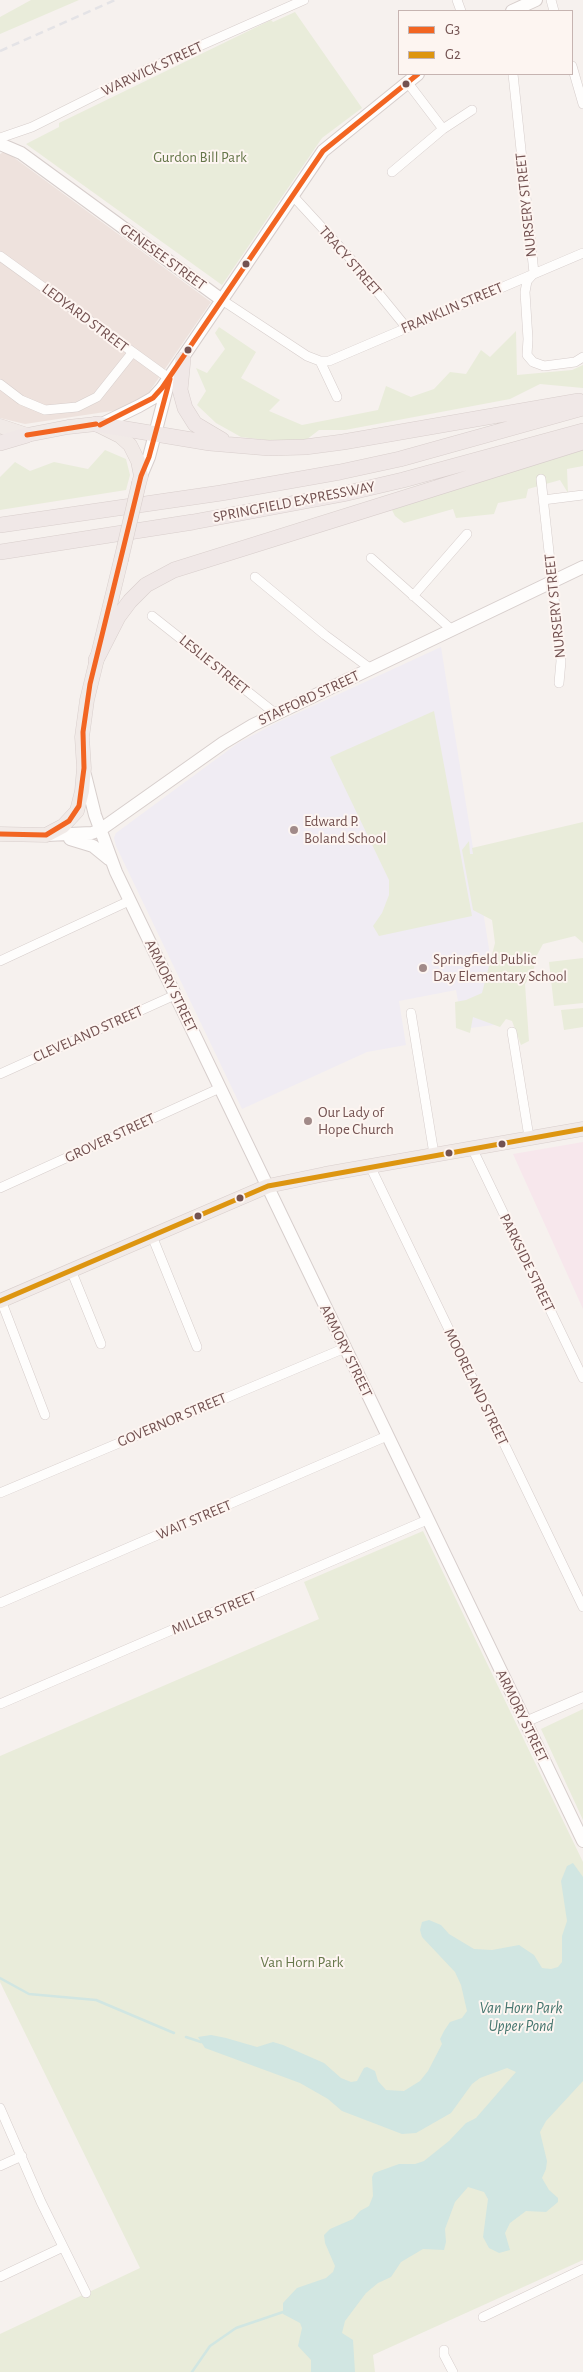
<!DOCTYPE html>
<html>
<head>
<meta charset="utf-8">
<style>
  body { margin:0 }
  #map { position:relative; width:583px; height:2372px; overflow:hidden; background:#f6f1ee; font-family:"Alegreya Sans",sans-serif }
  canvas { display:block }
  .legend { position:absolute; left:398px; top:10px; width:175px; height:65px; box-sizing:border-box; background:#fdf5f1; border:1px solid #c6b4b1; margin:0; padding:6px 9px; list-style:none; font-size:15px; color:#735251 }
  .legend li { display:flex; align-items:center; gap:10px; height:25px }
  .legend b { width:25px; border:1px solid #c6b4b1 }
</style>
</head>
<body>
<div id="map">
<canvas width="583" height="2372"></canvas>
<ul class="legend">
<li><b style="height:6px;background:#f26522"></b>G3</li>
<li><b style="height:6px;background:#dd9510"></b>G2</li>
</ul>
</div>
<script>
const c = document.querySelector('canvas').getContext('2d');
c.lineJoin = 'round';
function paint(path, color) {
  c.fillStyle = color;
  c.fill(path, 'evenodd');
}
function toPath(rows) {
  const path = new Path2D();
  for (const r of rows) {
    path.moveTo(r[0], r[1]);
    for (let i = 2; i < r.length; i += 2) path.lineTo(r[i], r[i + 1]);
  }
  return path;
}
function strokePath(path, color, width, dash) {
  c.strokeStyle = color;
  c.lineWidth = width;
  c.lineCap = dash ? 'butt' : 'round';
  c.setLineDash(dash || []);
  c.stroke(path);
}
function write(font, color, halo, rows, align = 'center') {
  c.font = font + ' "Alegreya Sans",sans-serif';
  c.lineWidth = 4;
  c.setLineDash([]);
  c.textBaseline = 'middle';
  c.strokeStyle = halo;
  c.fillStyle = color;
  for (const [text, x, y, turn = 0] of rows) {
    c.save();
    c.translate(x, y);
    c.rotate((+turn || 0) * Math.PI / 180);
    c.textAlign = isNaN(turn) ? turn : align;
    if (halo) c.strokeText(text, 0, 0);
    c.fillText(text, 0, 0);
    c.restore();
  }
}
const residential = toPath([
  [5,151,211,302,145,398,125,409,25,424,0,418,0,154]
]);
const education = toPath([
  [441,647,501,1024,463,1029,456,990,399,1001,406,1045,367,1052,242,1109,116,846,114,838,116,833,238,743,276,723]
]);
const medical = toPath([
  [583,1142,583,1309,513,1154]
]);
const green = toPath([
  [31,0,79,0,0,34,0,17],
  [295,12,362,108,322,138,222,285,26,144,59,127,59,123,271,20,273,22],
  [219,327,256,352,241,378,280,400,269,411,302,425,378,410,386,386,411,397,434,389,450,372,466,374,481,350,490,357,516,331,517,375,572,370,583,365,583,388,540,384,510,399,345,430,319,430,306,440,274,441,241,437,216,423,197,405,206,391,196,368,207,373,225,349,215,333],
  [105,450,126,459,130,475,126,490,0,510,0,477,15,462,30,471,54,462,88,469],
  [583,450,583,466,567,469,568,493,560,480,528,489,526,498,498,503,494,514,456,518,453,509,404,523,395,516,391,508],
  [434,711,472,916,379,936,373,926,382,913,389,895,389,880,330,757],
  [583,822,583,943,575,936,543,944,537,955,533,972,525,984,529,1041,521,1045,512,1021,506,1019,500,1027,473,1017,470,1033,456,1028,455,1002,466,1000,482,993,495,943,492,920,473,910,462,850,469,841,470,854,473,854,472,848],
  [583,958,583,1003,554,1006,549,962],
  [583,1008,583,1027,564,1030,561,1010],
  [423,1531,583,1862,583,2260,373,2355,375,2372,0,2372,0,2334,140,2268,0,1982,0,1756,319,1619,304,1582],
  [583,1709,583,1820,541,1729]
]);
const water = toPath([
  [573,1863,583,1877,583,2081,546,2121,540,2132,547,2161,546,2169,542,2178,549,2190,558,2198,558,2202,546,2212,526,2211,510,2223,505,2233,510,2250,499,2253,489,2248,483,2237,488,2199,484,2192,468,2187,455,2202,445,2229,446,2242,444,2250,423,2249,401,2262,391,2277,378,2283,366,2293,345,2321,342,2333,353,2340,355,2372,311,2372,311,2360,298,2346,302,2328,300,2323,283,2314,283,2303,297,2288,326,2278,333,2272,335,2266,325,2243,324,2235,330,2229,353,2219,360,2211,369,2206,373,2196,372,2177,374,2173,399,2164,415,2164,424,2161,449,2141,466,2123,476,2118,516,2072,507,2068,480,2078,472,2084,451,2113,416,2133,402,2134,342,2111,328,2099,300,2083,205,2048,198,2037,211,2035,226,2038,257,2047,273,2042,283,2045,324,2063,341,2078,351,2082,357,2081,364,2068,367,2067,375,2071,378,2081,386,2090,404,2091,420,2081,428,2071,442,2044,440,2039,444,2031,450,2022,462,2018,467,2011,461,1985,455,1972,422,1937,420,1930,422,1922,429,1920,441,1925,449,1934,474,1949,492,1950,519,1945,534,1955,542,1968,551,1969,558,1967,562,1962,562,1936,567,1921,561,1881,567,1866]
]);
const stream = toPath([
  [0,1978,29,1994,96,2000,174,2033],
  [186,2037,201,2042],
  [192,2372,210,2346,236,2328,286,2311]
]);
const minor = toPath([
  [457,0,461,11],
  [551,0,554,11],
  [572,66,583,104],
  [513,74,534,273,527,281,525,292,528,339,527,355,533,362,544,366,575,362,583,357],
  [443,129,472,110],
  [0,138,32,127,150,68,304,0],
  [392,172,443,129,408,83],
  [293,196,349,257,406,327],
  [0,256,170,379],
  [222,300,307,356,320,361,337,397],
  [320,361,329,361,583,253],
  [0,384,21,400,45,410,77,407,97,397,132,353],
  [541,479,561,661,559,683],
  [543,500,583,495],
  [371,558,452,630],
  [255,577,325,635,371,669],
  [413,596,467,534],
  [152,616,276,714],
  [0,961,129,901],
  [411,1013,434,1154],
  [512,1032,529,1137],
  [0,1074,175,995],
  [472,1148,583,1378],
  [370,1166,583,1607],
  [0,1188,220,1088],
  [152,1236,197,1347],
  [71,1270,101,1344],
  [1,1300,45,1415],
  [0,1493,345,1348],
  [0,1603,387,1436],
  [0,1704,427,1520],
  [0,2108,41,2202,86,2293],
  [0,2166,22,2156],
  [0,2277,63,2247],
  [483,2317,583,2269],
  [444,2350,444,2355,453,2372]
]);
const tertiary = toPath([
  [525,1722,583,1697]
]);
const secondary = toPath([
  [512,11,536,0],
  [0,144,21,153,222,300],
  [100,425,139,406,153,398,162,388,323,151,418,74],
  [141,476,149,457,168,384],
  [85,775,95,815,116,872,583,1841],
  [46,835,92,833,100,830,223,743,253,725,583,567],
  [70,839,93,846,109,859]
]);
const primary = toPath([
  [0,426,27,435,68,427,96,424,120,436,130,445,138,461,141,476,139,483],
  [0,834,46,835,63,826,77,811,82,791,84,768,82,737,87,700,121,560],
  [0,1301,268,1186,325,1174,583,1129]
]);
const motorway = toPath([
  [183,359,180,390,185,408,195,424,222,440],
  [96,424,210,443,269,448,305,447,343,442,579,401],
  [0,443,27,435],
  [0,525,221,493,340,472,400,459,583,408],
  [0,552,193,522,343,494,403,480,583,431],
  [96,660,118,617,130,601,146,585,174,570,583,442]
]);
const rail = toPath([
  [0,51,115,0]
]);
const primaryBridge = toPath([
  [121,560,139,483]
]);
const bus1 = toPath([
  [100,425,153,398,162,388,323,151,418,74],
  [27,435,96,424],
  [0,834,46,835,69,821,79,806,84,768,83,732,90,684,141,476,149,457,170,379]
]);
const bus2 = toPath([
  [0,1301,268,1186,583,1129]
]);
const markers = [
  [406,84,4.5,"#735251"],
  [246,264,4.5,"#735251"],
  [188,350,4.5,"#735251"],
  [294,830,5,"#a18a88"],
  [423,968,5,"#a18a88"],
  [308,1121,5,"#a18a88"],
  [502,1144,4.5,"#735251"],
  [449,1153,4.5,"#735251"],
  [240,1198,4.5,"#735251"],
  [198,1216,4.5,"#735251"]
];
const streetNames = [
  ["WARWICK STREET",152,69,-25],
  ["NURSERY STREET",526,205,-96],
  ["GENESEE STREET",163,257,36],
  ["TRACY STREET",350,261,49],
  ["FRANKLIN STREET",452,308,-23],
  ["LEDYARD STREET",85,318,37],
  ["SPRINGFIELD EXPRESSWAY",294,502,-11],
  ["NURSERY STREET",555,606,-96],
  ["LESLIE STREET",214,665,39],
  ["STAFFORD STREET",309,698,-25],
  ["ARMORY STREET",171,986,64],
  ["CLEVELAND STREET",88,1034,-24],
  ["GROVER STREET",110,1138,-25],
  ["PARKSIDE STREET",527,1263,64],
  ["ARMORY STREET",346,1351,64],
  ["MOORELAND STREET",476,1387,64],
  ["GOVERNOR STREET",172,1420,-23],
  ["WAIT STREET",194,1520,-23],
  ["MILLER STREET",214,1613,-23],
  ["ARMORY STREET",522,1716,64]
];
const parkNames = [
  ["Gurdon Bill Park",200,157],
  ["Van Horn Park",302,1962]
];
const poiNames = [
  ["Edward P.",304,821],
  ["Boland School",304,838],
  ["Springfield Public",433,959],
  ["Day Elementary School",433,976],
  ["Our Lady of",318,1112],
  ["Hope Church",318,1129]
];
const waterNames = [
  ["Van Horn Park",521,2008],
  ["Upper Pond",521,2026]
];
paint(residential, '#eee2dd');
paint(education, '#f0ecf3');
paint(medical, '#f7e7ec');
paint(green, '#e9ecda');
paint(water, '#d1e6e2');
strokePath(stream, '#d1e6e2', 2.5);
strokePath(minor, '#d6cdcb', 10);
strokePath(tertiary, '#d6cdcb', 11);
strokePath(secondary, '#d7cecc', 14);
strokePath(primary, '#d8cecc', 15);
strokePath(motorway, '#d8cecc', 16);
strokePath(minor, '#fefdfc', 9);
strokePath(tertiary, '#fefdfc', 10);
strokePath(secondary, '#fefdfc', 12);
strokePath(primary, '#f1eae7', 14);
strokePath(motorway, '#f0e8e7', 15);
strokePath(rail, '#e4e3e6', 2.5, [8, 5]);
strokePath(primaryBridge, '#d8cecc', 15, []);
strokePath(primaryBridge, '#f1eae7', 14);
strokePath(bus1, '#f26522', 5);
strokePath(bus2, '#dd9510', 5);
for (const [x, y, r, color] of markers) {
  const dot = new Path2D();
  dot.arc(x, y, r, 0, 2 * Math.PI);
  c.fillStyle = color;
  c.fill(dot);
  strokePath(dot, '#fdf5f1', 2);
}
write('15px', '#735251', '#fdf5f1', streetNames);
write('15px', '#66774a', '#fdf5f1', parkNames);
write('15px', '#735251', '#fdf5f1', poiNames, 'left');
write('italic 16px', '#46766f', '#fdf5f1', waterNames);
</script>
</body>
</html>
